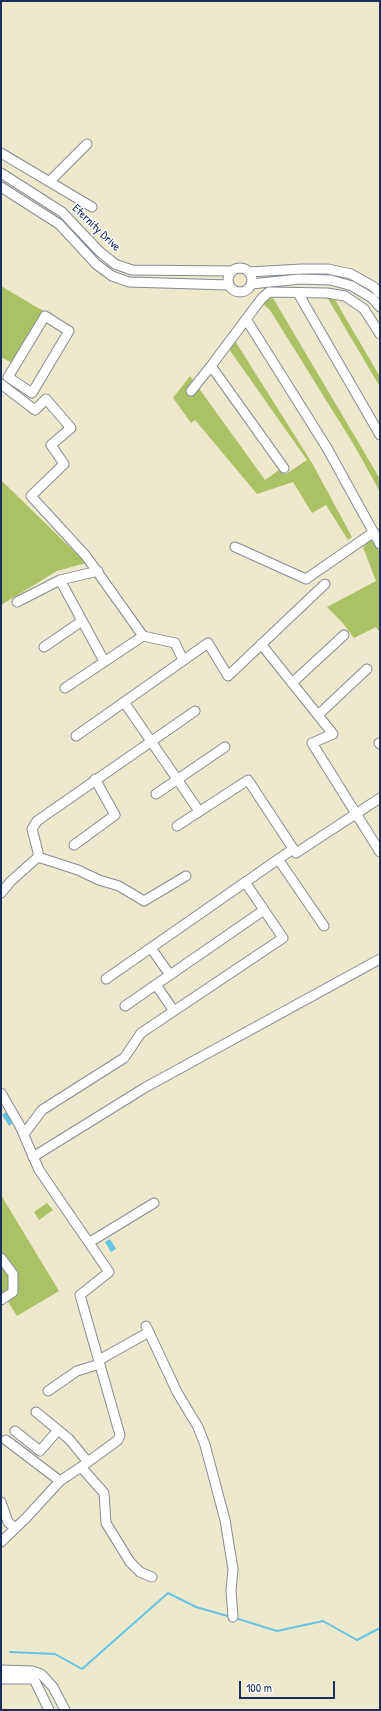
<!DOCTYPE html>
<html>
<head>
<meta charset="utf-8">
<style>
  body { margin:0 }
  #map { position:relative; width:381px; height:1711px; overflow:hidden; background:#eee8cc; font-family:"Patrick Hand",sans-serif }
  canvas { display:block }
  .frame { position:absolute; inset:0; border:2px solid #1b2f5e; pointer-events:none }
  .scale { position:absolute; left:239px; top:1681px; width:96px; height:18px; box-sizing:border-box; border:2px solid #1b2f5e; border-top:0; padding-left:5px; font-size:12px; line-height:14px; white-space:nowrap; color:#1b2f5e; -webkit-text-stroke:3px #fff; paint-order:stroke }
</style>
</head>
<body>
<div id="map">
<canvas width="381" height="1711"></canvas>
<div class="frame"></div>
<div class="scale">100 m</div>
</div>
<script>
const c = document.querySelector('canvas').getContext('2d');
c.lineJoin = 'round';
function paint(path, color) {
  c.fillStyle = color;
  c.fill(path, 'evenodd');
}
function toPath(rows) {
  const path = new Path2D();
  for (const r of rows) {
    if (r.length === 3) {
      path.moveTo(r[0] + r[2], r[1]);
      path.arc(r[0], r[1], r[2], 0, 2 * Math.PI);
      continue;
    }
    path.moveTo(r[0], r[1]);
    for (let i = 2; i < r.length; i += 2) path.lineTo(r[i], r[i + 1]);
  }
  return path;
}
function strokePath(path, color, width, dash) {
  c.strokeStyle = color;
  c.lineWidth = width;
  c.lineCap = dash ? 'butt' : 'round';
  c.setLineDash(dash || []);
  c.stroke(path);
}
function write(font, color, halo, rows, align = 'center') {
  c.font = font + ' "Patrick Hand",sans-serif';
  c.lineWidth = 3;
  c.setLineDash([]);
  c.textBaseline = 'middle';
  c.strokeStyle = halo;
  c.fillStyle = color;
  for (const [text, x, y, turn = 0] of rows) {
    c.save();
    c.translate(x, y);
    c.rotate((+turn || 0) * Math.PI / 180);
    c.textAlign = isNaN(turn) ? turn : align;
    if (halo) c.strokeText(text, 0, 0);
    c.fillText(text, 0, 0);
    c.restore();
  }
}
const green = toPath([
  [1,286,38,308,45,311,12,363,1,357],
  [327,297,334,298,380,377,380,387],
  [273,298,380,479,380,492,354,445,270,310,263,304,267,299],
  [235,341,312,463,352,537,348,540,326,505,312,513,293,482,257,494,195,420,191,423,173,398,190,376,265,480,282,468,286,474,307,460,229,349],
  [1,480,86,563,57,571,1,605],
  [372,539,380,553,380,633,376,627,354,638,342,622,327,607,376,581,363,547],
  [1,1195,59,1291,17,1316,1,1291],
  [47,1203,53,1210,39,1220,34,1212]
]);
const water = toPath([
  [7,1111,14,1122,9,1126,2,1115],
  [110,1239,116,1249,111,1252,105,1242]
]);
const stream = toPath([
  [235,1618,277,1631,323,1621,357,1640,380,1628],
  [10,1652,55,1654,82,1669,168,1593,196,1607,231,1617]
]);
const minor = toPath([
  [1,153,92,207],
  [1,173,62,212,99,251,115,264,132,270,231,271],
  [50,181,87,144],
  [1,187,59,224,96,264,112,276,129,282,229,285],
  [240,280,12],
  [249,272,302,269,328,269,351,274,374,287,380,293],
  [251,284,300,279,331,280,352,286,372,298,380,307],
  [298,293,380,435],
  [45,316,69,331,32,393,8,377,45,316],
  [246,319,327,448,380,544],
  [1,384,35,410,46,399,71,428,51,445,64,464,31,496,86,556,143,636,175,643,183,660],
  [191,391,211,366],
  [284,468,211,366,262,298,269,292,327,293,345,296,364,309,380,334],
  [235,547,306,579,374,532],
  [60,580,104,661],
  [17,602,60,580,98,571],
  [261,644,333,734,312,743,380,852],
  [44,647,82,621],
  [292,683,344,635],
  [65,688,143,636],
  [124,702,199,811],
  [318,715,367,669],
  [76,736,208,643,228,676,325,584],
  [379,743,380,744],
  [156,794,225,747],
  [177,826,248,780,296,853,380,798],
  [74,845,115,815,95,779],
  [38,857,78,870,99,880,119,886,144,901,186,876],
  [278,859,324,926],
  [1,893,11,881,38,857,38,852,32,829,37,821,195,711],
  [151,948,170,975],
  [106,979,293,849],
  [156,985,174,1011],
  [125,1006,264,910],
  [1,1093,20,1126,39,1170,109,1272,80,1295,120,1435,118,1440,81,1467,60,1481,26,1518,1,1542],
  [24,1134,42,1110,124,1058,141,1033,283,938,245,882],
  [33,1157,146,1087,380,959],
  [90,1242,154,1203],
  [1,1258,13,1274,13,1292,1,1300],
  [146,1326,177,1392,198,1427,205,1445,225,1520,233,1569,231,1590,233,1617],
  [99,1360,149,1332],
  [48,1391,77,1371,100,1364],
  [36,1412,69,1439,88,1462],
  [15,1431,40,1451,58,1430],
  [6,1440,60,1481],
  [81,1467,104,1493,106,1523,130,1562,140,1572,152,1577],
  [1,1502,8,1522,15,1528],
  [1,1670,32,1671,41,1674,53,1687,65,1710],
  [1,1679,34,1679,49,1710]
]);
const streetNames = [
  ["Eternity Drive",96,228,44]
];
paint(green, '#aac166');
paint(water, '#66c3e4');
strokePath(stream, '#66c3e4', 2);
strokePath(minor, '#848c95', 11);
strokePath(minor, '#fff', 9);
write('12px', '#1b2f5e', '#fff', streetNames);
</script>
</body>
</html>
